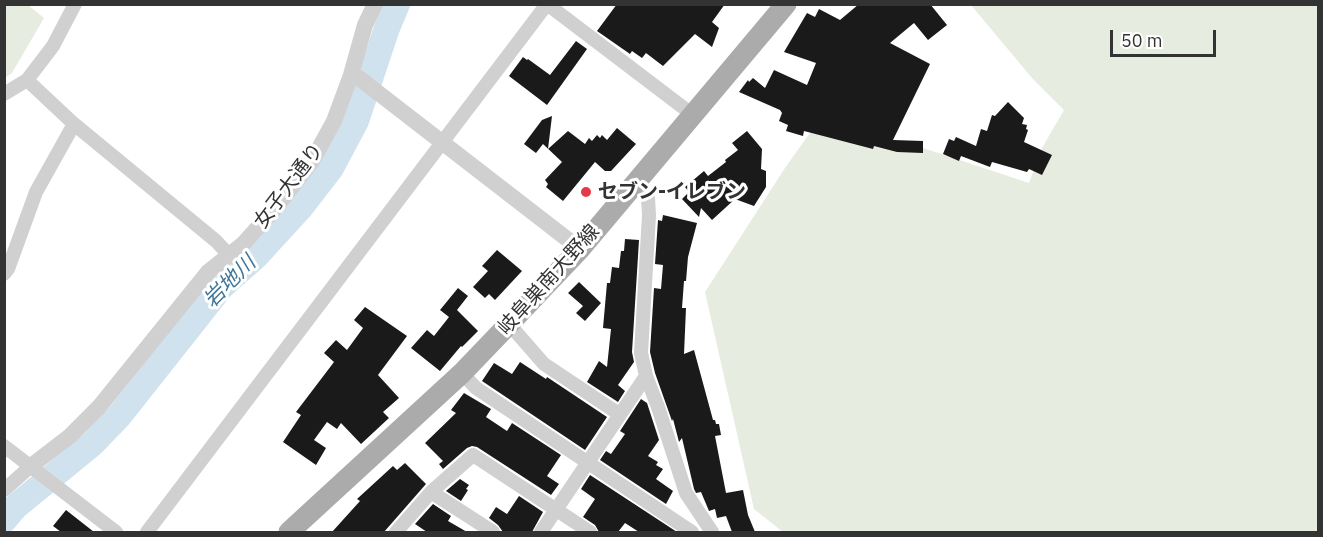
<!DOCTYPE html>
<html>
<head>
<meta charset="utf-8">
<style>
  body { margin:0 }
  #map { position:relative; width:1323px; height:537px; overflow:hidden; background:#fff; font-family:"IBM Plex Sans",sans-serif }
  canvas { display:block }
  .frame { position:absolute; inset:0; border:6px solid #333; pointer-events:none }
  .scale { position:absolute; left:1110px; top:30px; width:106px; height:27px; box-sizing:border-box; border:3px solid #333; border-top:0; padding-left:8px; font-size:18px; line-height:21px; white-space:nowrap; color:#333; -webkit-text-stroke:4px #fff; paint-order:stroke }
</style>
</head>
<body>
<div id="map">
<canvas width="1323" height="537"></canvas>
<div class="frame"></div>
<div class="scale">50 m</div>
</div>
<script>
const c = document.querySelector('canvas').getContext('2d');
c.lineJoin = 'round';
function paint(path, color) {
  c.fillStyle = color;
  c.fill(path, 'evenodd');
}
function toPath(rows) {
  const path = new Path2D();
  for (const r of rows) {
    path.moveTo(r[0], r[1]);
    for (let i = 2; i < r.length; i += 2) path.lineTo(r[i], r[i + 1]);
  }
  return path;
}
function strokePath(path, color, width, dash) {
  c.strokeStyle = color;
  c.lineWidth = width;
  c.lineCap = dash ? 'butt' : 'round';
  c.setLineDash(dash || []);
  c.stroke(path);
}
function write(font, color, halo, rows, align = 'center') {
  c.font = font + ' "IBM Plex Sans","Noto Sans JP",sans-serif';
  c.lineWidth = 6;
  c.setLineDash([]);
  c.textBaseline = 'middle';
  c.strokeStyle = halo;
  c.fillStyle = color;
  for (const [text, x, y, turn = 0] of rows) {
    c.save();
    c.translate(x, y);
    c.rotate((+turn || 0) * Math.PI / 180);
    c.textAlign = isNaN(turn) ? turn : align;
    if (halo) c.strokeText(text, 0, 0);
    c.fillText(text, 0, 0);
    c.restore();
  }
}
const green = toPath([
  [5,4,28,5,44,18,12,73,5,78],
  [971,5,1318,5,1318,532,783,532,754,509,705,292,785,168,812,130,914,145,1029,183,1042,148,1064,110,1032,78]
]);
const river = toPath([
  [4,520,15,507,92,444,119,416,221,287,256,256,300,208,331,168,356,121,387,28,397,4]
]);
const building = toPath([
  [617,4,725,4,712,22,719,28,712,47,695,34,663,66,646,53,642,58,632,51,630,54,597,31],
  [859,4,930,4,947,25,928,40,914,23,890,43,930,64,893,140,923,141,923,153,897,152,874,146,873,149,804,131,803,136,786,131,788,125,779,121,782,113,780,110,739,92,748,80,749,82,753,78,765,88,774,70,807,85,816,63,784,52,807,13,815,17,819,9,840,20],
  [576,41,587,49,547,105,509,76,523,57,527,60,528,59,550,75],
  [1008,102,1024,118,1022,124,1027,125,1026,129,1028,130,1024,142,1052,155,1042,175,1029,169,1027,172,992,162,990,167,961,156,959,161,943,154,949,139,954,141,956,137,976,146,981,129,987,131,992,115,995,116],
  [552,116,548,149,568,131,585,144,589,138,592,141,597,135,600,138,602,135,607,140,617,128,636,144,611,171,605,171,595,162,563,201,546,187,548,184,545,180,562,162,543,144,536,153,524,144,542,120],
  [747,131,762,149,761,169,766,171,766,187,754,206,735,199,712,220,701,208,699,217,682,199,689,192,685,187,704,171,708,176,726,162,725,160,738,150,732,143],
  [663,215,697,223,688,257,686,281,684,281,682,308,686,308,684,354,694,350,713,420,715,420,716,424,719,424,721,435,715,436,726,493,743,490,748,515,755,532,732,532,726,516,717,518,715,509,709,511,701,492,696,493,694,489,682,438,679,442,673,419,672,421,655,373,650,352,654,288,661,289,663,265,655,264,658,220,662,221],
  [625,239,639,240,632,352,634,362,618,385,625,391,618,402,587,382,599,361,607,367,611,329,603,328,607,283,610,283,612,267,619,268,621,251,624,251],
  [497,250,522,271,495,300,489,294,485,298,473,287,488,271,482,266],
  [579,282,601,303,585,321,576,313,583,306,568,293],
  [458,288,468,296,457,310,478,331,462,347,461,346,440,371,411,348,427,330,434,336,449,317,440,310],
  [365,307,407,336,378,375,399,398,383,412,389,418,361,444,341,423,337,429,327,422,314,440,326,448,316,465,283,442,301,415,296,412,334,362,324,353,336,340,347,350,363,328,354,320],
  [520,362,546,379,547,377,607,417,585,450,482,381,494,363,512,374],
  [464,393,491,409,486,417,507,431,512,423,561,455,547,476,559,484,551,495,477,447,472,446,467,448,443,469,439,464,443,461,425,443,456,413,451,410],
  [641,399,647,403,659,440,648,456,658,462,656,465,663,469,656,479,673,491,666,504,600,460,606,451,611,454,625,434,620,431],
  [405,463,426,484,384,532,332,532,360,501,357,499,393,466,397,470],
  [590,475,677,532,639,532,625,523,618,532,599,532,595,525,583,517,595,499,581,489],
  [460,479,469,485,466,489,468,490,461,501,446,491],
  [519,496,543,512,532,532,503,532,498,525,489,518,496,507,507,514],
  [433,504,451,516,448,521,467,532,427,532,415,524],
  [66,510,94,532,61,532,53,526]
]);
const minor = toPath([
  [547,4,693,115],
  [27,80,74,124,216,241,230,256],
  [4,94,27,80,53,46,75,4],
  [637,181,648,198,649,215,641,353,646,376,658,407,686,493,712,532],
  [4,274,8,269,36,192,74,124],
  [509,324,544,364,619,414],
  [462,373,476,388,692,532],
  [4,446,116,532],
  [4,490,31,466],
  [431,492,473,455,590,532],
  [147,532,547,4],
  [396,532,431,492,493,532],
  [541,532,646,376]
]);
const tertiary = toPath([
  [351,75,359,78,580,249],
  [31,466,70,436,99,407,208,272,243,244,276,207,312,161,334,121,351,75,365,25,375,4]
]);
const primary = toPath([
  [289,532,462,373,509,324,580,249,786,4]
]);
const markers = [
  [586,192,6,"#e63946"]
];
const streetNames = [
  ["女子大通り",289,186,-53],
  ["岐阜巣南大野線",549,280,-48]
];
const poiNames = [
  ["セブン-イレブン",598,192]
];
const waterNames = [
  ["岩地川",230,282,-45]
];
paint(green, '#e6ecdf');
strokePath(river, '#cfe2ee', 26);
paint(building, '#1a1a1a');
strokePath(minor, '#d0d0d0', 14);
strokePath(tertiary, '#d0d0d0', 16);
strokePath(primary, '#ababab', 21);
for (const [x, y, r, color] of markers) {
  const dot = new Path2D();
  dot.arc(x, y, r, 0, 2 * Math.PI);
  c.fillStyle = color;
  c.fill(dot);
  strokePath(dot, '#fff', 2);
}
write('20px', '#333', '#fff', streetNames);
write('bold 20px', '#333', '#fff', poiNames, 'left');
write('italic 21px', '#3f7597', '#fff', waterNames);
</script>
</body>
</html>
